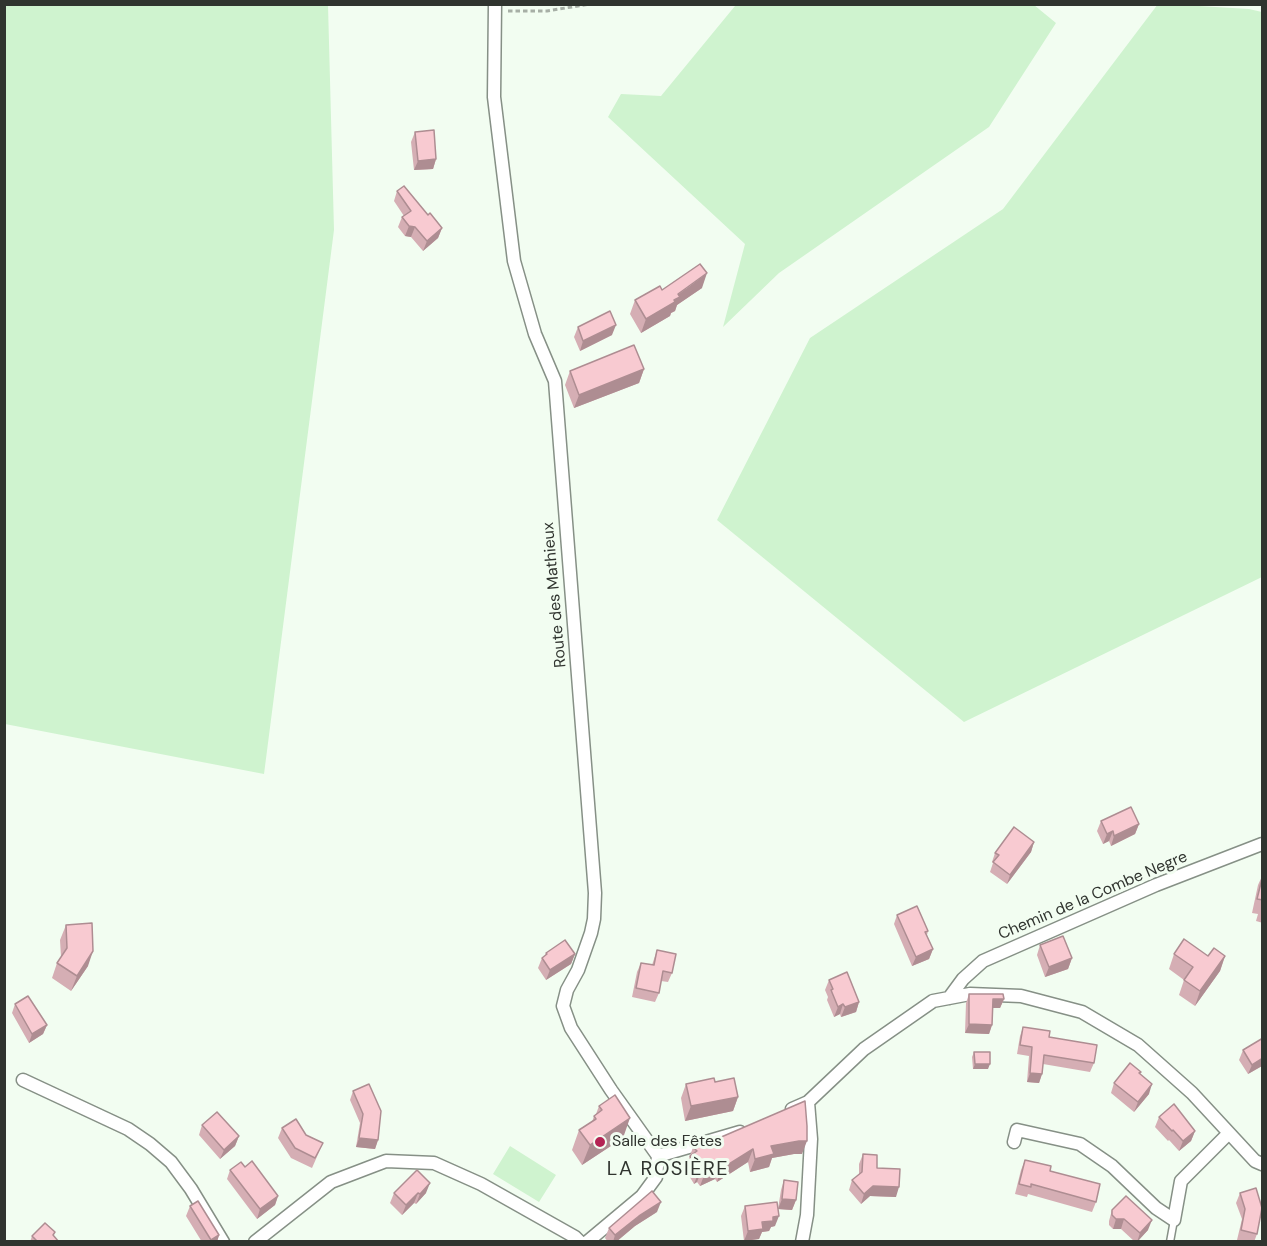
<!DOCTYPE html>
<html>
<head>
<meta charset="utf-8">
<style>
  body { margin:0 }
  #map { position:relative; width:1267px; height:1246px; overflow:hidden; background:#f2fdf1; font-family:"DM Sans",sans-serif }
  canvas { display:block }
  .frame { position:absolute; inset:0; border:6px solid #30342f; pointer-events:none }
</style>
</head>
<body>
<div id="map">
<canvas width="1267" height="1246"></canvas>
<div class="frame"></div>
</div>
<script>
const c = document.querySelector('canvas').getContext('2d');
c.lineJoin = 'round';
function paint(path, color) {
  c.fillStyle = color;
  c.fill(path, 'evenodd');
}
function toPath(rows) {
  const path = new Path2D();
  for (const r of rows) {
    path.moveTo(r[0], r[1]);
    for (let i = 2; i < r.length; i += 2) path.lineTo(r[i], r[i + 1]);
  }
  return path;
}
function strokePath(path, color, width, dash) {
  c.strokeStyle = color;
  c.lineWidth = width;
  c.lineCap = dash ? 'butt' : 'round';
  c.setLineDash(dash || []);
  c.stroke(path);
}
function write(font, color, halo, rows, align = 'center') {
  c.font = font + ' "DM Sans",sans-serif';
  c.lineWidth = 6;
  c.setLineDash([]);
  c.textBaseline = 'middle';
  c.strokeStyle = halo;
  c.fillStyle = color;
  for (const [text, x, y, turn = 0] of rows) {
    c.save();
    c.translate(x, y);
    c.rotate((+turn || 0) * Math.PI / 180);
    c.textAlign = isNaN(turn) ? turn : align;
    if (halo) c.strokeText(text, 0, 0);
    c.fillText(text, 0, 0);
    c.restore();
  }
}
const green = toPath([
  [783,4,1034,5,1056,23,989,127,779,273,723,327,745,244,608,117,621,94,661,96,735,6],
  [1158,4,1182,5,1249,9,1262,12,1262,577,964,722,717,520,810,338,1003,209],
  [4,5,328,5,334,230,264,774,5,724],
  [510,1146,556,1175,539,1202,493,1174]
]);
const path = toPath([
  [508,11,547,11,590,4]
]);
const lane = toPath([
  [1170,1242,1174,1220]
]);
const street = toPath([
  [495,4,494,97,514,261,535,334,555,381,595,893,594,919,591,933,578,970,567,990,563,1006,571,1028,611,1090,658,1156],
  [949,998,963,979,983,961,1156,885,1262,844],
  [23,1080,128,1129,150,1144,171,1162,191,1189,223,1242],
  [792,1109,808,1102,864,1049,933,1001,970,994,1021,996,1082,1012,1138,1045,1192,1093,1255,1161,1262,1164],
  [1014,1142,1017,1130,1080,1144,1112,1166,1156,1208,1174,1220,1181,1181,1229,1133],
  [658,1156,740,1132],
  [255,1242,331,1182,386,1161,434,1163,481,1184,575,1237,580,1242],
  [587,1242,642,1196,656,1177,658,1156],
  [802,1242,807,1215,811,1139,808,1102]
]);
const wall = toPath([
  [415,132,436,159,433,169,414,170,411,142],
  [397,191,442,228,438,238,423,251,411,237,405,236,398,227,402,217,404,216,394,201],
  [702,288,677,305,675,311,671,313,670,316,641,333,630,314,635,300,662,290],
  [578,327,612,335,580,351,574,337],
  [644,369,639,383,574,408,565,385,570,371],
  [1101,821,1139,824,1135,834,1111,846,1109,841,1103,844,1097,831],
  [1034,842,1031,852,1007,884,990,872,993,863,992,862,995,853],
  [1263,874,1263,923,1256,921,1258,914,1252,913,1258,885],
  [897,915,928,931,927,935,933,949,929,959,912,966,894,924],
  [66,925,88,966,71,991,52,978,57,963,61,957,60,940],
  [1040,945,1072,958,1068,969,1045,977,1037,955],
  [657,950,672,973,668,982,661,981,659,993,655,1002,632,997,637,972,641,963,652,965],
  [546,953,575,954,571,964,546,980,538,968,542,958,545,956],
  [1174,954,1225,956,1220,971,1195,1006,1179,995,1184,980,1169,969],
  [829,980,859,1002,856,1012,841,1017,840,1014,834,1017,827,1000,828,997,825,990],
  [969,994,1004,999,1000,1008,992,1008,992,1025,989,1034,965,1033,966,1003],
  [15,1004,47,1025,43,1034,29,1043,12,1013],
  [1023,1027,1049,1037,1094,1063,1090,1072,1043,1064,1042,1074,1039,1083,1027,1082,1029,1056,1017,1054,1020,1036],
  [1263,1038,1263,1067,1262,1066,1248,1074,1239,1060,1243,1050],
  [974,1052,988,1069,973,1069,972,1057],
  [1141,1072,1140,1074,1149,1094,1134,1112,1111,1093,1114,1083],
  [715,1082,738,1097,733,1111,685,1121,681,1098,686,1084],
  [353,1091,378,1140,375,1149,356,1147,360,1123,350,1100],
  [599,1106,623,1138,582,1165,572,1150,579,1130,592,1122,594,1116,596,1114],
  [1159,1117,1195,1131,1191,1141,1179,1151,1169,1140,1168,1141,1155,1127],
  [202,1125,239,1136,235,1146,220,1159,199,1135],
  [282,1128,306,1135,323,1143,312,1168,291,1158,278,1138],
  [712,1141,802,1154,794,1154,772,1158,769,1167,750,1172,748,1162,717,1182,715,1179,700,1186,697,1182,694,1184,685,1169,695,1142],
  [863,1154,877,1168,896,1197,870,1196,861,1204,849,1190,852,1180,859,1175,859,1164],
  [1025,1160,1050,1171,1096,1202,1092,1212,1028,1194,1027,1197,1015,1194,1021,1170],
  [245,1167,278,1196,275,1205,257,1219,227,1179,230,1170],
  [784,1180,796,1200,792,1210,778,1209,781,1190],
  [394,1193,426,1193,416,1204,414,1203,402,1215,390,1203],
  [1240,1193,1257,1234,1254,1242,1237,1240,1242,1219,1236,1203],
  [190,1206,219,1235,217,1242,202,1242,186,1216],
  [745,1206,775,1226,771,1227,769,1231,762,1232,759,1239,744,1241,741,1216],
  [1112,1210,1148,1230,1137,1242,1135,1242,1121,1229,1113,1229,1109,1225,1109,1221],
  [657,1212,635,1226,616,1242,608,1242,605,1238,609,1228],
  [32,1236,54,1236,59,1242,30,1242]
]);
const shadedWall = toPath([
  [436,159,433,169,414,170,418,161],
  [409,226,415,227,411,237,405,236],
  [442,228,438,238,423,251,427,241],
  [707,273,702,288,677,305,675,311,671,313,670,316,641,333,646,319],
  [616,325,612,335,580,351,583,341],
  [644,369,639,383,574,408,579,395],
  [1139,824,1135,834,1111,846,1114,836],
  [1113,831,1109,841,1103,844,1107,834],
  [1034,842,1031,852,1007,884,1010,875],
  [933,949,929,959,912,966,916,957],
  [93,951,88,966,71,991,77,976],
  [575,954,571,964,546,980,550,970],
  [1225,956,1220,971,1195,1006,1200,991],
  [1072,958,1068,969,1045,977,1049,967],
  [993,999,1004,999,1000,1008,989,1008],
  [859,1002,856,1012,841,1017,845,1007],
  [843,1004,840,1014,834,1017,838,1007],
  [969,1024,992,1025,989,1034,965,1033],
  [47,1025,43,1034,29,1043,32,1034],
  [1263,1058,1262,1066,1248,1074,1252,1065],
  [975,1064,990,1064,988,1069,973,1069],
  [1030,1073,1042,1074,1039,1083,1027,1082],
  [1152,1084,1149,1094,1134,1112,1138,1102],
  [738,1097,733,1111,685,1121,691,1106],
  [630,1118,623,1138,582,1165,590,1145],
  [1195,1131,1191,1141,1179,1151,1183,1141],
  [239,1136,235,1146,220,1159,224,1150],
  [359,1138,378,1140,375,1149,356,1147],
  [799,1141,807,1141,802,1154,794,1154,772,1158,769,1167,750,1172,755,1159,771,1146],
  [753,1149,748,1162,717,1182,721,1169],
  [719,1166,715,1179,700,1186,705,1173],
  [702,1169,697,1182,694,1184,699,1171],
  [430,1183,426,1193,416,1204,420,1194],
  [873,1186,899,1187,896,1197,870,1196,861,1204,864,1194],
  [418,1193,414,1203,402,1215,406,1205],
  [278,1196,275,1205,257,1219,260,1209],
  [782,1199,796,1200,792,1210,778,1209],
  [661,1202,657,1212,635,1226,616,1242,613,1242,615,1235,639,1216],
  [779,1216,775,1226,771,1227,769,1231,762,1232,759,1239,744,1241,748,1231,773,1217],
  [1116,1219,1124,1219,1121,1229,1113,1229],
  [1152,1220,1148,1230,1137,1242,1140,1233],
  [219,1235,217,1242,211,1242,211,1240]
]);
const building = toPath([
  [434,130,436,159,418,161,415,132,434,130],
  [404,186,428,215,430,213,442,228,427,241,415,227,409,226,402,217,411,211,397,191,404,186],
  [700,264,707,273,678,294,680,297,674,300,675,302,646,319,635,300,660,286,662,290,700,264],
  [610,311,616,325,583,341,578,327,610,311],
  [634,345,644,369,579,395,570,371,634,345],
  [1131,807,1139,824,1114,836,1113,831,1107,834,1101,821,1131,807],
  [1014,827,1034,842,1010,875,993,862,999,855,995,853,1014,827],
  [1263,875,1263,900,1257,899,1263,875],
  [917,906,928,931,925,932,933,949,916,957,897,915,917,906],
  [92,923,93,951,77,976,57,963,67,948,66,925,92,923],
  [1063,936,1072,958,1049,967,1040,945,1063,936],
  [1184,939,1208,956,1214,948,1225,956,1200,991,1184,980,1193,967,1174,954,1184,939],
  [565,940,575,954,550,970,542,958,547,954,546,953,565,940],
  [657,950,676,954,672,973,663,971,659,993,636,988,641,963,654,965,657,950],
  [847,972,859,1002,845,1007,843,1004,838,1007,831,990,833,989,829,980,847,972],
  [969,994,1003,994,1004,999,993,999,992,1025,969,1024,969,994],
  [28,996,47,1025,32,1034,15,1004,28,996],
  [1023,1027,1050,1031,1049,1037,1097,1045,1094,1063,1044,1055,1042,1074,1030,1073,1032,1047,1020,1045,1023,1027],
  [1263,1038,1263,1058,1252,1065,1243,1050,1263,1038],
  [974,1052,990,1052,990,1064,975,1064,974,1052],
  [1130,1063,1141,1072,1139,1073,1152,1084,1138,1102,1114,1083,1130,1063],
  [714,1078,715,1082,734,1078,738,1097,691,1106,686,1084,714,1078],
  [369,1084,381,1111,378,1140,359,1138,363,1114,353,1091,369,1084],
  [615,1095,630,1118,590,1145,579,1130,596,1119,594,1116,602,1110,599,1106,615,1095],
  [805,1101,807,1126,807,1141,799,1141,771,1146,774,1154,755,1159,753,1149,721,1169,719,1166,705,1173,702,1169,699,1171,690,1156,697,1151,695,1149,698,1147,695,1142,710,1137,712,1141,805,1101],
  [1174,1104,1195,1131,1183,1141,1173,1130,1172,1131,1159,1117,1174,1104],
  [217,1112,239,1136,224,1150,202,1125,217,1112],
  [296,1119,306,1135,323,1143,315,1158,295,1148,282,1128,296,1119],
  [863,1154,877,1155,877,1168,900,1169,899,1187,873,1186,864,1194,852,1180,862,1172,863,1154],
  [1025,1160,1051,1166,1050,1171,1100,1184,1096,1202,1031,1184,1031,1187,1019,1184,1025,1160],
  [252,1161,278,1196,260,1209,230,1170,241,1162,245,1167,252,1161],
  [417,1170,430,1183,420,1194,418,1193,406,1205,394,1193,417,1170],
  [784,1180,798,1182,796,1200,782,1199,784,1180],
  [1256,1188,1262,1208,1257,1234,1241,1230,1245,1209,1240,1193,1256,1188],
  [652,1191,661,1202,639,1216,615,1235,609,1228,652,1191],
  [1126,1196,1152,1220,1140,1233,1124,1219,1116,1219,1112,1215,1112,1210,1126,1196],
  [198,1201,219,1235,211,1240,190,1206,198,1201],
  [777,1202,779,1216,773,1217,773,1221,762,1222,763,1229,748,1231,745,1206,777,1202],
  [45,1223,55,1232,53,1235,59,1242,38,1242,32,1236,45,1223]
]);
const markers = [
  [600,1142,6,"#b42454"]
];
const streetNames = [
  ["Route des Mathieux",555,595,-95],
  ["Chemin de la Combe Negre",1093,896,-23]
];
const poiNames = [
  ["Salle des Fêtes",612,1142]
];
const quarterNames = [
  ["LA ROSIÈRE",668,1170]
];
paint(green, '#cff3cf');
strokePath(lane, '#869086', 9);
strokePath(street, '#869086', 15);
strokePath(path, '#a7afa6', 3, [4.5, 3]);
strokePath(lane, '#fff', 6);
strokePath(street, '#fff', 12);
paint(wall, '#d5aeb4');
paint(shadedWall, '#ae8d92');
paint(building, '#f8cad1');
strokePath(building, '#ae8d92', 1.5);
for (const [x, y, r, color] of markers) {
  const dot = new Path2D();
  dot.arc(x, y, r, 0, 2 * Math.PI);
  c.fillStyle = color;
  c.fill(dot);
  strokePath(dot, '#f2fdf1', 2);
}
write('16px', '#30342f', '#f2fdf1', streetNames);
write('16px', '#30342f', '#f2fdf1', poiNames, 'left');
c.letterSpacing = '1.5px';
write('20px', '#30342f', '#f2fdf1', quarterNames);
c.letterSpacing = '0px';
</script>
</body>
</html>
